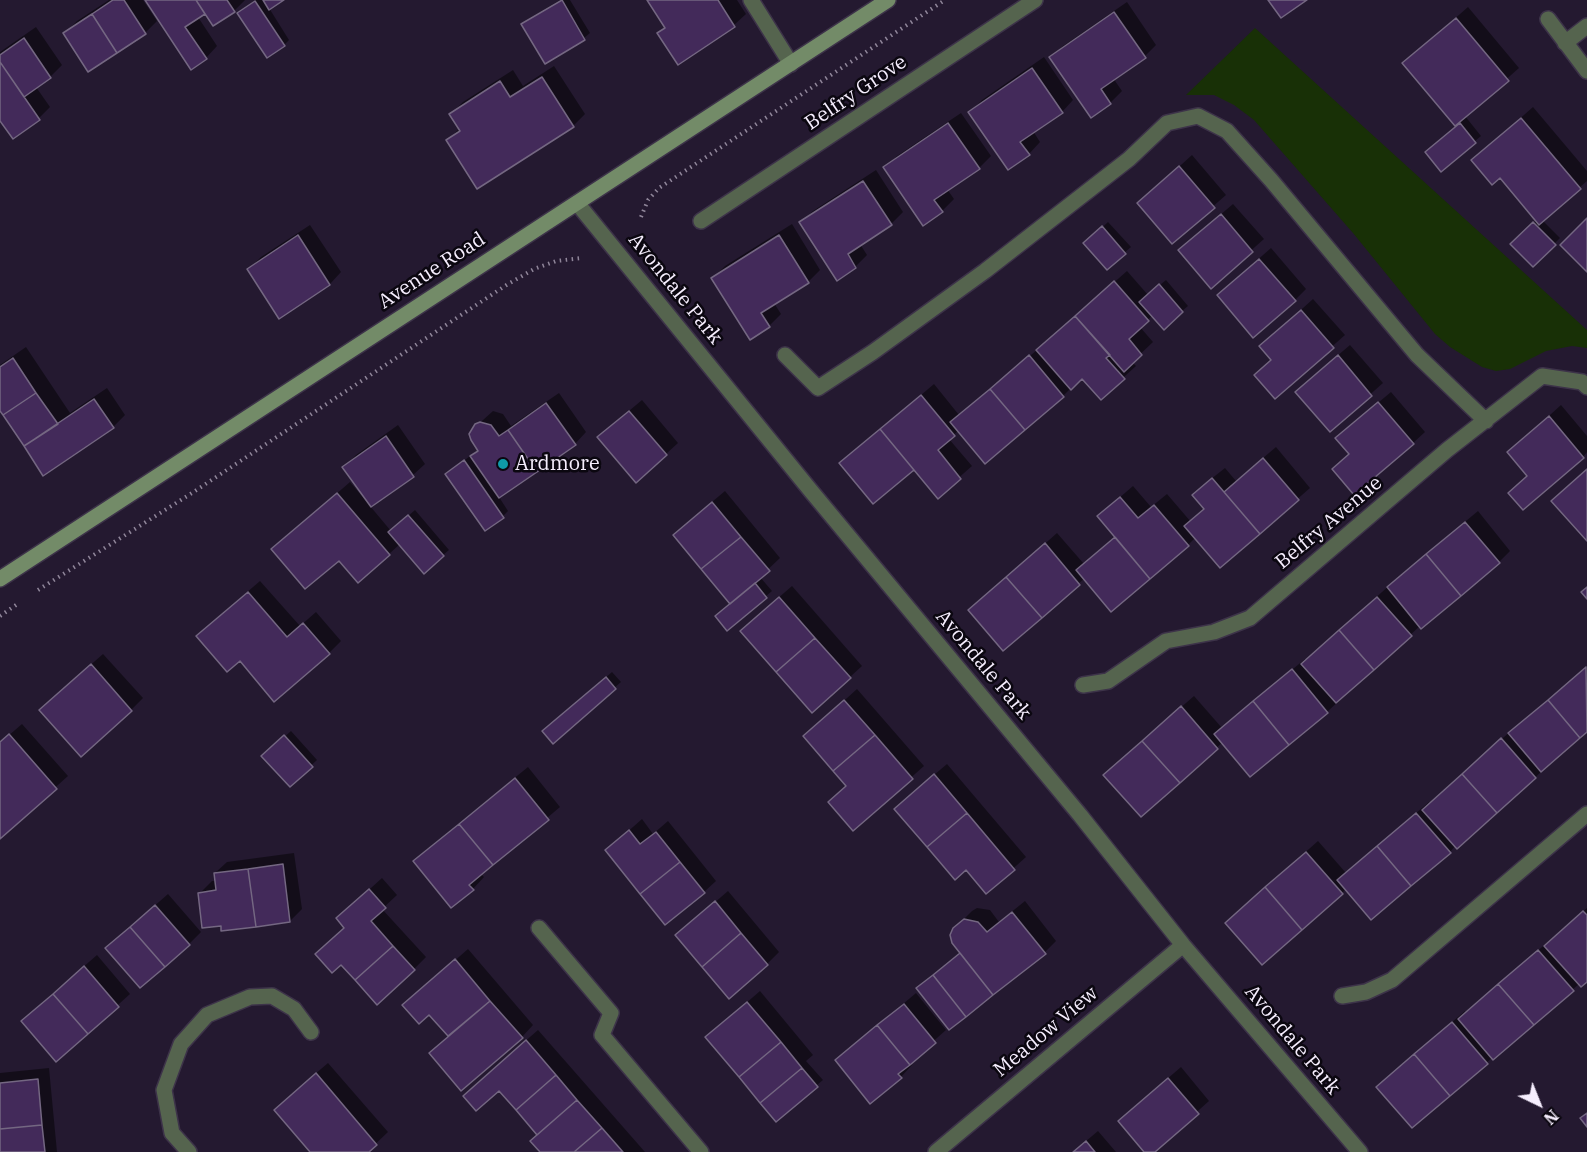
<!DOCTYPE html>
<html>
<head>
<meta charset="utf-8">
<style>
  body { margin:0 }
  #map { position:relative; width:1587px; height:1152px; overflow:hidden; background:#241930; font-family:"IBM Plex Serif",serif }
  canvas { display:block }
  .north { position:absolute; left:1509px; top:1074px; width:60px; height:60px; -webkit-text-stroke:4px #0b0710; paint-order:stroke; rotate:137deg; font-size:16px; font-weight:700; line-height:24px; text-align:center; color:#f6eefe }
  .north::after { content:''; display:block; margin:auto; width:21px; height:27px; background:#f6eefe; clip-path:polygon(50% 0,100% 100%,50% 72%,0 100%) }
</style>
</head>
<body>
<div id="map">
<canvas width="1587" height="1152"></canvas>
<div class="north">N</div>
</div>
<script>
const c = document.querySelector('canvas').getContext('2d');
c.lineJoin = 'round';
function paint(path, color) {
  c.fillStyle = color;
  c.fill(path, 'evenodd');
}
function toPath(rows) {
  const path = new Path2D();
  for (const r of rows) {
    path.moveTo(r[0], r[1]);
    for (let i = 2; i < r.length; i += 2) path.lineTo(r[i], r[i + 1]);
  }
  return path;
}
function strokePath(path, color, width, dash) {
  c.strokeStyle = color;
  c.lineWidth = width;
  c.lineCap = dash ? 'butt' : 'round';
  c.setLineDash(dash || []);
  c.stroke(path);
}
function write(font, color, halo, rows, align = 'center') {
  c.font = font + ' "IBM Plex Serif",serif';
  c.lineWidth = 5;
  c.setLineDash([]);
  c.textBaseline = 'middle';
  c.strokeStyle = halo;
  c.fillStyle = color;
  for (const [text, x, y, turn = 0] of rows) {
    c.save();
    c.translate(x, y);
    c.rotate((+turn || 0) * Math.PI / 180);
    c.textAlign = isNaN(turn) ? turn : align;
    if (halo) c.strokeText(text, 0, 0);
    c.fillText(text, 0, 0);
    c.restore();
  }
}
const green = toPath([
  [1255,28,1587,330,1587,348,1572,346,1546,351,1510,369,1496,371,1482,367,1450,347,1435,334,1353,233,1254,120,1234,105,1214,95,1186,95]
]);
const shadow = toPath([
  [109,0,143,0,157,21,145,33,65,33,77,21],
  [147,0,245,0,234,11,205,12,198,17,217,46,206,58],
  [256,0,281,0,269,8,289,40,284,45,239,13],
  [560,0,570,0,590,33,584,38,545,62,523,24,528,19],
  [649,0,737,0,746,14,734,25,678,62,659,34,666,27],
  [1127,2,1156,45,1145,56,1113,78,1122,91,1110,103,1051,57,1063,46],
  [1468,7,1519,68,1465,116,1481,136,1441,170,1457,126,1404,63],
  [36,27,62,65,50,77,36,87,50,107,39,118,0,118,0,52],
  [1044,57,1073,100,1062,112,1033,131,1040,142,1029,154,970,112,982,100],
  [554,66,585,114,573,126,448,140,460,128,451,114,463,102,513,70,523,86],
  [1533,107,1587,171,1587,181,1542,220,1560,238,1533,265,1512,244,1537,220,1500,176,1473,160],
  [961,113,991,156,979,168,947,189,954,199,942,211,885,168,897,156],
  [1192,155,1226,195,1172,242,1139,203],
  [876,170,903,212,891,224,860,244,867,255,855,267,837,279,801,222,813,211],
  [1233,204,1264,239,1211,286,1192,239],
  [1108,222,1131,247,1107,268,1091,238],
  [792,224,820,270,808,282,774,303,781,314,769,326,713,278,725,266],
  [310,225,341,272,330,284,280,316,249,269,261,257],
  [1271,248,1306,289,1295,300,1230,284],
  [1127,271,1148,295,1166,280,1188,306,1182,311,1153,315,1140,327,1153,342,1132,362,1136,366,1101,398,1083,376,1063,396,986,462,959,430,949,439,972,466,938,496,914,468,841,463,934,384,959,415,1043,345],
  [1313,299,1345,335,1275,397,1273,335],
  [1350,345,1383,383,1330,430,1309,380],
  [26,347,70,413,107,388,125,415,113,427,44,474,0,409,0,365],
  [1391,392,1425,432,1413,443,1334,469,1350,453,1349,427],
  [559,393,586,432,575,444,499,497,508,511,503,516,447,474,479,449,473,429,493,411,503,414,511,426],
  [642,400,678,443,666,454,611,426],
  [1561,405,1587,436,1587,452,1583,457,1529,475,1509,452],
  [398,425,425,464,413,475,370,506,391,531,415,510,449,550,443,555,400,544,389,554,339,559,273,549,350,482,366,501,367,500,344,467,356,455],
  [1276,447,1310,488,1221,566,1196,537,1188,545,1085,578,1004,649,970,610,1057,533,1084,564,1116,536,1111,505,1133,486,1151,507,1167,494,1191,522,1205,508,1206,483,1225,468,1236,481],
  [725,491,780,558,760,577,772,591,727,629,732,603,687,523],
  [1478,511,1510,551,1499,562,1421,625,1327,712,1251,775,1223,742,1141,815,1117,763,1194,696,1222,728,1305,659,1306,660,1401,575],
  [260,581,300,626,316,612,341,641,329,653,210,624],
  [792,586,862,666,850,677,754,619],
  [103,654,143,698,131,710,53,698],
  [1587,666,1587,731,1457,847,1456,845,1450,852,1346,889,1342,893,1239,911,1318,841,1346,873,1429,802,1430,804,1514,728,1515,729],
  [612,672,621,682,553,741,550,726],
  [857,689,924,766,853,829,847,785,805,736],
  [22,724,68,776,0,837,0,743],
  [291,731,317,760,290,785,269,751],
  [947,764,1026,857,987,892,908,797],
  [528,767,560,807,481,874,484,877,473,889,415,861,426,850],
  [642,819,653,834,668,821,716,881,704,892,607,850],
  [294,853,302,909,290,921,222,925,200,893,212,881,216,881,215,873,227,862],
  [382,878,397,895,382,909,426,957,414,969,341,963,350,907],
  [728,891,779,952,767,964,677,935],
  [168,894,201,932,189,944,119,937],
  [1025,901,1056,941,1045,952,938,972,961,952,954,929,972,911,977,908,990,910,999,922],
  [1587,908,1587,980,1579,984,1412,1126,1390,1075,1465,1011,1466,1013],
  [468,949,533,1025,522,1037,450,1036,430,1012,404,1005],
  [97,955,130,994,57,1060,35,1009],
  [760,991,813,1055,806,1061,823,1080,776,1119,707,1037],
  [916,993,946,1030,910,1062,912,1065,901,1077,837,1060],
  [538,1030,645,1152,542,1152,539,1134,499,1089,476,1084],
  [328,1063,388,1132,367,1152,312,1152,287,1098],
  [1181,1067,1209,1101,1152,1152,1146,1152,1131,1110],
  [49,1068,57,1152,0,1152,0,1073],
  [1098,1131,1116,1152,1073,1152]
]);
const building = toPath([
  [113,0,124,0,146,34,117,53,92,14,113,0],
  [145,0,196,0,205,14,185,27,207,59,191,70,145,0],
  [196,0,227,0,235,12,213,26,196,0],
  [263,0,284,0,269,10,263,0],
  [562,0,585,40,545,64,521,24,562,0],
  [647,0,718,0,735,27,678,65,657,33,665,28,647,0],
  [1268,0,1307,0,1281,18,1268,0],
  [255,1,285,46,267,58,237,13,255,1],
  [1114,12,1146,58,1101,89,1111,104,1091,118,1049,57,1114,12],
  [92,14,117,53,88,72,63,33,92,14],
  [1456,18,1509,81,1455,126,1402,63,1456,18],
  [24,38,51,78,24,97,0,62,0,55,24,38],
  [0,62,40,120,13,139,0,121,0,62],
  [1032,68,1063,113,1020,142,1030,155,1008,170,968,112,1032,68],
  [542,77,574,127,477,189,446,140,460,131,449,114,500,81,510,97,542,77],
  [1521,118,1581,189,1539,225,1500,178,1492,185,1471,160,1521,118],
  [948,123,980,169,934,200,943,212,923,226,883,167,948,123],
  [1460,123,1476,143,1441,172,1425,152,1460,123],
  [1179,166,1215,208,1172,244,1137,203,1179,166],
  [863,181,892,225,848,254,856,268,837,281,799,222,863,181],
  [1221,214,1253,252,1211,289,1178,250,1221,214],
  [1587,218,1587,272,1560,245,1587,218],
  [1533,222,1556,245,1533,267,1510,244,1533,222],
  [1102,226,1126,254,1107,270,1083,243,1102,226],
  [298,235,330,285,279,319,247,269,298,235],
  [779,235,809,283,761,313,770,327,750,340,711,278,779,235],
  [1259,259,1296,301,1253,338,1217,295,1259,259],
  [1114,281,1149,321,1129,339,1142,355,1124,372,1075,316,1114,281],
  [1159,284,1183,312,1164,330,1139,302,1159,284],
  [1301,310,1334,348,1275,399,1254,375,1271,360,1259,346,1301,310],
  [1075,316,1110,355,1106,358,1125,379,1101,400,1082,379,1071,390,1036,350,1075,316],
  [1029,355,1064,397,1025,430,990,389,1029,355],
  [1338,355,1372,396,1330,432,1295,392,1338,355],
  [13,358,36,393,3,415,0,411,0,367,13,358],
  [990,389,1025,430,985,464,950,422,990,389],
  [36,393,58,424,24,446,3,415,36,393],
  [921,395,955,436,938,450,961,479,938,499,880,429,921,395],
  [94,399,114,428,43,476,24,446,94,399],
  [1378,402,1414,444,1354,495,1332,469,1349,454,1335,438,1378,402],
  [546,403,576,445,537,472,508,430,546,403],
  [629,411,667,455,636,483,597,437,629,411],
  [1549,416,1584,458,1523,510,1508,493,1527,476,1507,452,1549,416],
  [480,422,491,425,499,436,508,430,537,472,499,498,470,456,478,451,471,440,469,434,475,424,480,422],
  [880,429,914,470,873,504,839,463,880,429],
  [386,436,414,477,371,507,342,467,386,436],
  [1263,458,1299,500,1260,534,1224,492,1263,458],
  [464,460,504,518,485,531,445,474,464,460],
  [1587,469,1587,541,1551,501,1587,469],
  [1212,478,1260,534,1220,568,1184,526,1204,509,1192,495,1212,478],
  [337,493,390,555,358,583,339,561,305,589,271,549,337,493],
  [1120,497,1138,518,1154,505,1189,546,1150,579,1097,516,1120,497],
  [712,502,741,537,701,569,673,535,712,502],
  [408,515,444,556,424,574,388,532,408,515],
  [1465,522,1500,563,1461,596,1426,554,1465,522],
  [741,537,770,571,730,604,701,569,741,537],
  [1115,537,1150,579,1111,612,1076,570,1115,537],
  [1045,543,1080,585,1042,618,1006,577,1045,543],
  [1426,554,1461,596,1421,629,1387,587,1426,554],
  [1006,577,1042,618,1003,651,968,610,1006,577],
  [755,583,767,598,727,631,715,616,755,583],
  [1587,587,1587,599,1581,592,1587,587],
  [248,592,287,637,303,623,330,654,274,702,240,661,227,672,196,636,248,592],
  [779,597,815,638,776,672,740,631,779,597],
  [1377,597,1412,636,1374,670,1339,630,1377,597],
  [1339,630,1374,670,1336,703,1301,664,1339,630],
  [815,638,851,678,812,713,776,672,815,638],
  [91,664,132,711,81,757,39,710,91,664],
  [1586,667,1587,732,1580,738,1548,700,1586,667],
  [1292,669,1328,713,1289,745,1253,701,1292,669],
  [606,677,616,689,553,744,542,731,606,677],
  [844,700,875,735,833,771,803,736,844,700],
  [1548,700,1580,738,1541,772,1508,733,1548,700],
  [1253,701,1289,745,1250,777,1214,734,1253,701],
  [1181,706,1218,749,1180,783,1142,741,1181,706],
  [9,734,57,789,0,839,0,742,9,734],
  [284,735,313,767,290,787,261,756,284,735],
  [875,735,913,779,853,831,828,802,846,786,833,771,875,735],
  [1501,738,1536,778,1497,813,1462,774,1501,738],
  [1142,741,1180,783,1141,817,1103,775,1142,741],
  [934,774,967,813,927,847,894,809,934,774],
  [1462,774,1497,813,1457,849,1422,810,1462,774],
  [515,778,549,820,493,865,459,824,515,778],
  [967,813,1015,870,986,894,966,870,955,880,927,847,967,813],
  [1416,813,1451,853,1411,886,1377,846,1416,813],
  [459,824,493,865,469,885,474,890,451,908,413,861,459,824],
  [629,830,640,844,656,832,680,862,640,894,605,850,629,830],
  [1377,846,1411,886,1371,920,1337,880,1377,846],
  [1306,852,1343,894,1302,930,1265,887,1306,852],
  [680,862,705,893,665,925,640,894,680,862],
  [283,864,290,922,256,927,248,869,283,864],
  [248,869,256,927,221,931,221,926,202,928,198,893,216,890,214,873,248,869],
  [1265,887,1302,930,1262,965,1225,923,1265,887],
  [369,889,386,908,371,921,393,946,355,980,341,965,332,973,315,954,344,928,336,918,369,889],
  [715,901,741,933,702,967,675,935,715,901],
  [155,905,190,945,165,967,130,927,155,905],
  [1583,911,1587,915,1587,982,1581,987,1544,946,1583,911],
  [1012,912,1046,954,993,995,952,943,950,935,953,928,964,919,978,922,987,932,1012,912],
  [130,927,165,967,140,988,105,948,130,927],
  [741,933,768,965,729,999,702,967,741,933],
  [393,946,415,970,377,1005,355,980,393,946],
  [1538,950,1574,991,1534,1025,1498,984,1538,950],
  [960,953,993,995,966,1017,933,975,960,953],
  [455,959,490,1001,448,1036,429,1015,419,1024,402,1005,455,959],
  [84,966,119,1007,88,1034,53,994,84,966],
  [933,975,966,1017,949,1030,916,988,933,975],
  [1498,984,1534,1025,1493,1060,1458,1019,1498,984],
  [53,994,88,1034,56,1062,21,1021,53,994],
  [490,1001,523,1038,461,1091,429,1053,490,1001],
  [747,1002,781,1042,739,1077,705,1037,747,1002],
  [904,1004,936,1043,910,1065,877,1025,904,1004],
  [1452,1022,1488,1064,1450,1096,1414,1054,1452,1022],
  [877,1025,910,1065,898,1074,902,1078,870,1104,835,1060,877,1025],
  [526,1040,556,1075,516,1110,499,1091,476,1111,463,1096,526,1040],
  [781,1042,802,1068,760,1103,739,1077,781,1042],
  [1414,1054,1450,1096,1412,1128,1376,1087,1414,1054],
  [802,1068,818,1087,776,1122,760,1103,802,1068],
  [316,1073,377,1145,369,1152,310,1152,274,1110,316,1073],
  [556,1075,577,1100,537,1135,516,1110,556,1075],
  [1168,1078,1199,1114,1155,1152,1144,1152,1118,1121,1168,1078],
  [38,1079,42,1125,0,1129,0,1083,38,1079],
  [577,1100,602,1128,574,1152,540,1152,530,1141,577,1100],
  [1587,1113,1587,1127,1580,1118,1587,1113],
  [42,1125,45,1152,0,1152,0,1129,42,1125],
  [602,1128,623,1152,574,1152,602,1128],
  [1086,1141,1095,1152,1073,1152,1086,1141]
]);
const path = toPath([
  [641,217,648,200,659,188,945,0],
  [38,590,192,493,508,284,534,269,556,261,582,258],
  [0,616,19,603]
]);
const minor = toPath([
  [751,0,791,64],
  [1548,19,1587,71],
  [1565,43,1587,26],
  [577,203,811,491,1080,815,1183,945,1360,1152],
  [701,221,1035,0],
  [785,355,818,388,873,352,985,271,1129,159,1167,123,1198,116,1227,131,1271,180,1417,355,1486,421],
  [1083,685,1108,681,1166,641,1214,632,1250,618,1447,450,1542,376,1582,382,1587,387],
  [539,928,611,1013,602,1035,701,1152],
  [1342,996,1366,992,1392,980,1587,814],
  [189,1152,172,1133,164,1090,181,1044,207,1015,250,997,272,996,294,1009,311,1032],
  [936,1152,1183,945]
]);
const secondary = toPath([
  [0,579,888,0]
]);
const markers = [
  [503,464,6,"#0f9aa8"]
];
const streetNames = [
  ["Belfry Grove",856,93,-34],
  ["Avenue Road",432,271,-33],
  ["Avondale Park",675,289,51],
  ["Belfry Avenue",1329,523,-40],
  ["Avondale Park",983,665,50],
  ["Meadow View",1046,1032,-40],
  ["Avondale Park",1292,1040,50]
];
const poiNames = [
  ["Ardmore",515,464]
];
paint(green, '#183006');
paint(shadow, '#0007');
paint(building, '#432a5a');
strokePath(building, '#746782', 1.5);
strokePath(minor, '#3d3349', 18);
strokePath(secondary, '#3d3349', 18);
strokePath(path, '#90869a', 4, [1.5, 4.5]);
strokePath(minor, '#55644e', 15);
strokePath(secondary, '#738b68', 15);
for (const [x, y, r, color] of markers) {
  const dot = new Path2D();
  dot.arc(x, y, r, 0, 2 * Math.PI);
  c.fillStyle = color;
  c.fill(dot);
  strokePath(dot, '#0b0710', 2);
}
write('20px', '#f6eefe', '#0b0710', streetNames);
write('20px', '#f6eefe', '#0b0710', poiNames, 'left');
</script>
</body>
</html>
